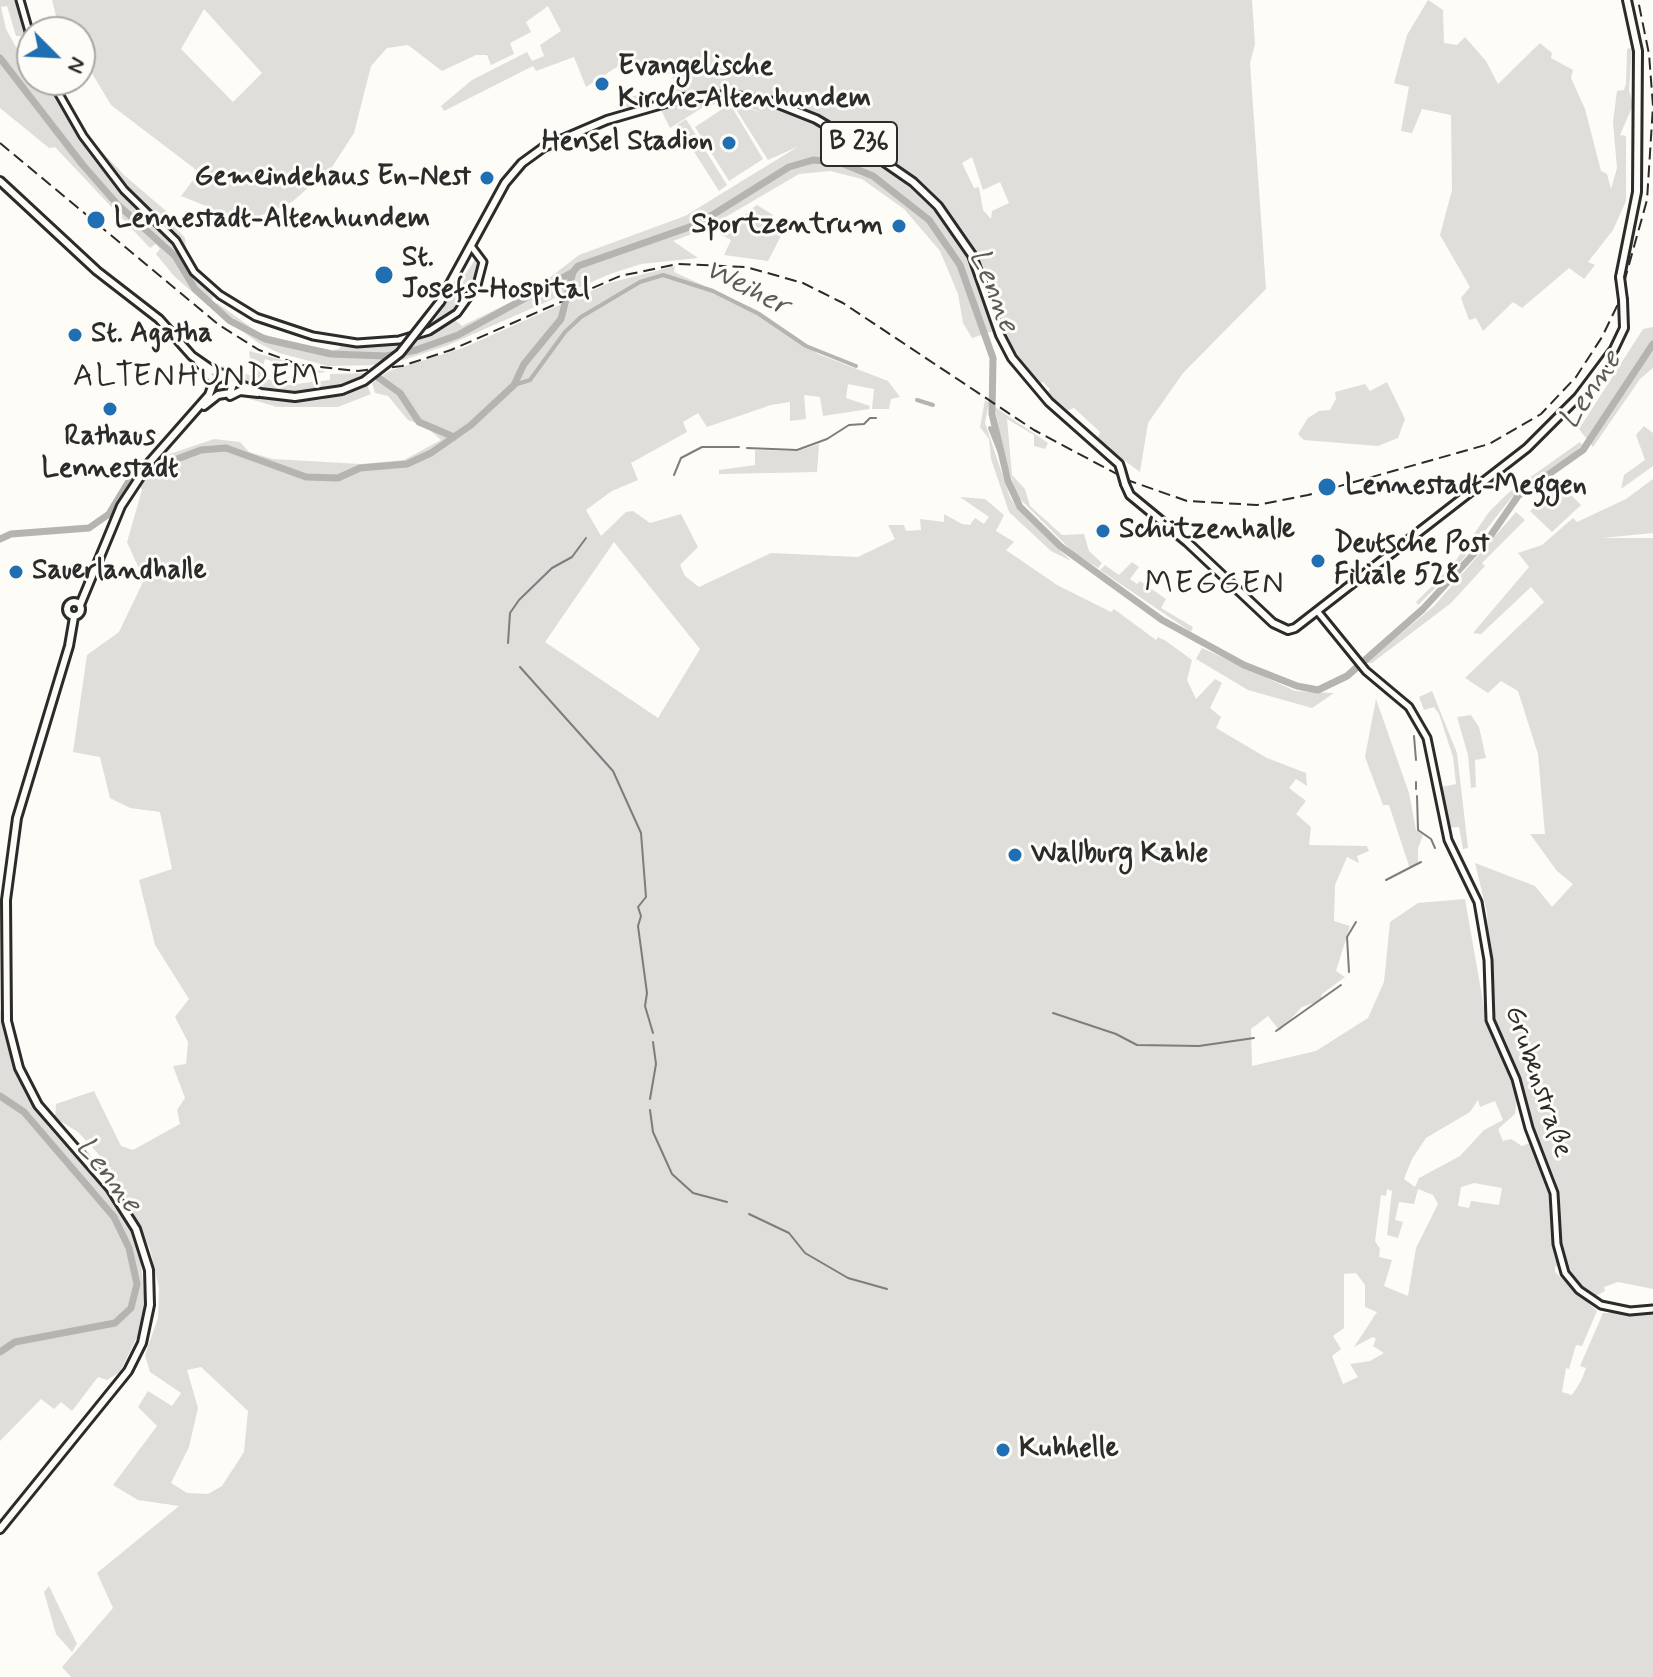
<!DOCTYPE html>
<html>
<head>
<meta charset="utf-8">
<style>
  body { margin:0 }
  #map { position:relative; width:1653px; height:1677px; overflow:hidden; background:#fdfcf7; font-family:Mynerve,sans-serif }
  canvas { display:block }
  .north { position:absolute; left:16px; top:16px; width:80px; height:80px; box-sizing:border-box; background:#fdfcf7; border:2px solid #a9a8a5; border-radius:50%; rotate:114deg; font-size:22px; font-weight:700; line-height:32px; text-align:center; color:#2b2b2b }
  .north::after { content:''; display:block; margin:auto; width:28px; height:36px; background:#1f6fb2; clip-path:polygon(50% 0,100% 100%,50% 72%,0 100%) }
</style>
</head>
<body>
<div id="map">
<canvas width="1653" height="1677"></canvas>
<div class="north">N</div>
</div>
<script>
const c = document.querySelector('canvas').getContext('2d');
c.lineJoin = 'round';
function paint(path, color) {
  c.fillStyle = color;
  c.fill(path, 'evenodd');
}
function toPath(rows) {
  const path = new Path2D();
  for (const r of rows) {
    if (r.length === 3) {
      path.moveTo(r[0] + r[2], r[1]);
      path.arc(r[0], r[1], r[2], 0, 2 * Math.PI);
      continue;
    }
    path.moveTo(r[0], r[1]);
    for (let i = 2; i < r.length; i += 2) path.lineTo(r[i], r[i + 1]);
  }
  return path;
}
function strokePath(path, color, width, dash) {
  c.strokeStyle = color;
  c.lineWidth = width;
  c.lineCap = dash ? 'butt' : 'round';
  c.setLineDash(dash || []);
  c.stroke(path);
}
function write(font, color, halo, rows, align = 'center') {
  c.font = font + ' Mynerve,sans-serif';
  c.lineWidth = 6;
  c.setLineDash([]);
  c.textBaseline = 'middle';
  c.strokeStyle = halo;
  c.fillStyle = color;
  for (const [text, x, y, turn = 0] of rows) {
    c.save();
    c.translate(x, y);
    c.rotate((+turn || 0) * Math.PI / 180);
    c.textAlign = isNaN(turn) ? turn : align;
    if (halo) c.strokeText(text, 0, 0);
    c.fillText(text, 0, 0);
    c.restore();
  }
}
const green = toPath([
  [0,0,15,0,24,36,16,36,7,6,1,7,6,29,16,47,32,53,32,80,49,80,78,133,122,190,173,241,187,269,213,297,208,306,174,276,156,254,160,249,156,244,150,248,55,147,49,148,0,108],
  [52,0,1252,0,1255,44,1250,63,1266,289,1183,373,1148,423,1140,472,1097,440,1100,432,1074,408,1066,411,1047,393,1050,389,1043,382,1036,385,1015,355,1003,328,972,338,963,323,958,294,940,251,904,209,862,179,830,171,799,174,705,229,673,241,698,258,641,264,610,274,446,346,400,361,422,335,455,320,462,326,531,292,579,255,685,216,799,146,768,160,732,103,765,114,731,101,705,106,670,128,657,102,629,111,621,98,678,89,671,74,644,70,626,61,586,87,574,57,536,71,533,66,444,111,441,106,472,80,527,52,532,61,544,56,540,45,561,31,548,6,526,22,531,32,510,43,514,54,491,65,487,55,476,55,442,71,408,45,387,48,371,66,354,133,332,167,292,202,246,222,181,196,199,172,111,105,93,75,86,53,80,54,80,32,60,32],
  [204,9,262,73,233,102,181,49],
  [972,157,983,190,1000,182,1009,203,992,211,991,219,983,210,979,187,974,188,962,163],
  [1428,0,1443,10,1444,43,1457,45,1465,37,1486,61,1498,84,1540,43,1552,53,1551,58,1573,70,1571,78,1585,109,1601,171,1607,174,1611,189,1617,168,1613,122,1617,91,1624,90,1626,84,1627,49,1632,48,1629,90,1633,105,1620,135,1626,136,1626,201,1613,230,1588,262,1595,265,1584,279,1569,268,1522,308,1513,302,1483,331,1476,318,1469,320,1461,298,1470,287,1440,235,1452,190,1451,115,1422,109,1412,133,1401,131,1409,87,1394,83,1407,35],
  [730,104,763,159,729,181,695,127],
  [686,119,727,185,719,191,677,125],
  [87,136,125,176,178,221,175,227,185,238,186,250,124,183],
  [757,205,773,215,767,229,781,236,768,261,724,255,731,240,720,234],
  [476,258,479,273,467,298,447,318,433,323],
  [675,266,674,272,757,310,818,354,888,381,900,397,891,399,889,409,872,409,874,389,848,384,846,398,870,406,869,409,823,416,820,397,804,395,806,419,790,421,790,402,771,405,707,427,698,413,683,422,687,432,631,463,638,480,612,491,586,510,601,536,626,512,633,511,650,523,681,514,698,547,680,565,685,576,699,587,771,553,858,557,895,539,888,525,904,525,906,531,921,530,920,519,944,522,944,514,962,524,970,525,975,518,984,524,989,517,960,497,985,499,1004,515,996,531,1014,542,1006,550,1057,585,1111,612,1114,609,1156,640,1158,637,1166,641,1192,660,1187,680,1196,699,1215,679,1222,683,1210,708,1221,717,1216,728,1267,758,1306,773,1307,786,1296,779,1289,788,1306,801,1296,814,1311,827,1309,845,1367,846,1369,851,1357,856,1359,863,1347,857,1335,885,1334,921,1350,926,1336,971,1345,977,1322,994,1320,1001,1302,1007,1280,1031,1268,1016,1251,1029,1252,1066,1316,1051,1368,1018,1384,982,1390,922,1418,903,1465,899,1486,1019,1517,1097,1515,1114,1498,1129,1503,1141,1511,1139,1522,1146,1530,1143,1552,1201,1554,1253,1559,1267,1555,1266,1555,1272,1597,1311,1582,1346,1576,1345,1569,1369,1566,1368,1562,1392,1572,1395,1581,1381,1586,1368,1580,1366,1603,1313,1653,1313,1653,1677,71,1677,62,1667,113,1608,97,1573,179,1506,138,1500,113,1485,157,1426,138,1407,148,1391,172,1406,181,1393,150,1372,145,1355,158,1318,159,1288,150,1249,125,1195,101,1157,78,1132,55,1118,56,1104,94,1091,121,1146,133,1150,180,1124,177,1110,185,1098,173,1066,186,1064,188,1042,175,1017,189,999,155,945,139,880,172,869,160,812,130,808,110,798,100,757,73,752,87,655,119,632,144,580,127,542,142,490,139,484,161,457,214,439,240,442,249,452,273,459,361,464,404,460,441,440,426,427,408,420,388,396,375,393,372,383,389,371,463,348,609,283],
  [614,542,700,649,658,718,545,642],
  [1478,1100,1480,1107,1495,1101,1503,1120,1484,1130,1460,1156,1419,1178,1415,1187,1404,1179,1412,1159,1426,1138,1470,1112],
  [1474,1183,1502,1188,1499,1205,1471,1201,1469,1208,1458,1206,1461,1187],
  [1387,1189,1392,1191,1387,1235,1398,1238,1403,1222,1395,1220,1399,1202,1414,1204,1418,1189,1433,1195,1438,1204,1416,1248,1408,1296,1384,1286,1392,1260,1379,1257,1380,1249,1375,1241,1381,1195,1386,1196],
  [1356,1273,1365,1285,1365,1307,1377,1312,1354,1347,1373,1337,1376,1339,1373,1346,1384,1353,1370,1361,1350,1364,1358,1377,1343,1384,1332,1356,1341,1349,1333,1336,1344,1328,1344,1274],
  [201,1367,248,1411,244,1452,222,1486,208,1494,187,1493,171,1483,189,1447,198,1408,187,1370],
  [217,303,259,333,295,343,332,350,339,349,341,345,404,342,379,365,328,366,279,353,260,344,211,309],
  [1653,327,1653,368,1640,379,1593,447,1579,429,1643,329],
  [249,351,326,372,313,374,265,359,260,377,287,385,330,380,330,374,368,373,337,386,299,392,239,383,230,374,218,371,222,366,252,376],
  [1387,382,1405,419,1398,438,1378,446,1304,440,1298,434,1308,418,1319,411,1330,410,1336,399,1335,392,1365,384,1370,391],
  [367,385,371,394,338,407,277,407,240,396,230,400,241,393,278,401,321,400],
  [985,400,989,403,985,423,1010,497,1018,510,1071,561,1051,551,1009,512,991,459,989,439,980,427],
  [995,407,1048,443,1045,449,1034,446,1034,435,1007,419,1012,475,1025,489,1030,506,1062,535,1084,534,1089,551,1102,563,1098,568,1074,553,1018,497,1004,456],
  [1644,426,1653,433,1653,466,1621,489,1624,475,1645,460,1636,435],
  [1580,442,1582,445,1574,453,1512,497,1455,569,1418,605,1416,602,1452,566,1489,512,1508,493],
  [819,444,817,472,719,474,719,470,755,465,755,450,798,451],
  [1653,479,1653,533,1602,538,1653,538,1653,1289,1618,1282,1604,1287,1605,1291,1594,1297,1569,1273,1560,1239,1560,1198,1555,1179,1526,1106,1520,1081,1493,1020,1487,913,1475,863,1535,886,1552,907,1573,884,1557,871,1530,834,1545,834,1538,754,1518,691,1501,681,1488,693,1465,678,1544,602,1531,587,1481,634,1473,633,1529,567,1518,553,1542,545,1573,518,1577,522,1626,499],
  [1559,483,1581,505,1552,532,1530,511],
  [1516,512,1525,520,1482,563,1485,566,1451,603,1372,663,1366,663,1434,606],
  [1132,562,1139,567,1130,579,1137,584,1140,581,1166,599,1161,608,1193,627,1191,632,1100,570,1105,565,1119,575],
  [1202,648,1295,691,1334,693,1312,708,1248,690,1196,659],
  [1432,691,1457,753,1468,848,1463,849,1459,827,1447,828,1441,787,1456,784,1453,757,1439,714,1434,707,1424,710,1419,697],
  [1376,699,1409,793,1416,830,1423,835,1418,848,1418,863,1410,869,1389,805,1383,805,1365,757],
  [1471,715,1479,727,1486,758,1475,760,1476,787,1471,788,1468,755,1457,717],
  [0,1009,14,1064,26,1094,48,1126,120,1208,132,1231,140,1252,145,1304,139,1333,120,1372,107,1380,98,1377,72,1411,61,1402,54,1409,41,1399,0,1441],
  [49,1586,77,1644,72,1652,56,1634,44,1592]
]);
const stream = toPath([
  [747,448,797,450,827,439,849,425,864,424,870,418,876,418],
  [674,475,681,458,702,447,739,447],
  [508,643,510,613,519,600,552,568,572,557,586,538],
  [520,667,613,771,641,833,646,897,638,907,641,916,638,926,647,993,645,1006,653,1033],
  [1414,736,1416,760],
  [1416,782,1416,789],
  [1417,796,1418,830,1431,839,1435,848],
  [1386,880,1421,862],
  [1349,972,1347,937,1356,922],
  [1053,1013,1116,1034,1137,1045,1199,1046,1254,1038],
  [1276,1031,1341,985],
  [650,1099,656,1064,653,1042],
  [650,1110,653,1132,672,1174,693,1193,727,1202],
  [749,1214,789,1233,805,1253,848,1278,887,1289]
]);
const canal = toPath([
  [514,385,530,380,565,332,581,317,640,282,663,275,713,291,759,314,806,346,856,366],
  [917,400,933,405],
  [990,428,1000,453]
]);
const river = toPath([
  [0,58,82,164,117,204,175,256,195,289,230,321,265,339,331,354,386,356,416,350,458,335,573,272],
  [379,378,400,393,419,422,454,437],
  [0,539,11,534,89,528,109,514,132,476,201,450,226,448,306,477,338,478,360,468,407,464,431,453,471,425,514,385,524,364,561,319,573,272,578,266,698,224,789,167,813,160,839,162,873,176,929,220,960,265,993,358,992,414,1008,481,1020,507,1060,546,1162,620,1244,665,1297,686,1318,690,1347,676,1423,609,1491,535,1518,496,1583,450,1653,344],
  [0,1096,24,1112,114,1217,129,1248,137,1284,131,1308,115,1323,15,1342,0,1352]
]);
const secondary = toPath([
  [20,0,32,42],
  [51,80,83,136,124,190,176,241,194,272,220,295,256,317,313,336,357,343,399,340,429,331,457,313,477,285,483,262,471,246],
  [1318,612,1366,671,1409,707,1427,738,1448,840,1478,902,1488,960,1490,1020,1516,1079,1529,1128,1554,1193,1557,1244,1565,1273,1579,1290,1601,1305,1630,1311,1653,1309]
]);
const primary = toPath([
  [0,181,97,271,159,319,192,356,215,372,228,375,233,384],
  [1620,277,1637,192,1638,51,1627,0],
  [440,302,505,183,522,163,544,147,607,120,683,98,730,95,773,102,816,119,858,144,913,182,938,206,972,255,1000,335,1012,358,1049,402,1119,464,1121,470],
  [198,362,214,381],
  [214,381,222,377,261,393,295,397,342,390],
  [230,396,240,391,258,393],
  [204,406,218,395,230,393,233,384],
  [1125,484,1130,495,1187,542,1273,623,1288,630,1295,628,1527,448,1578,397,1614,349,1624,328,1623,300],
  [74,609,7],
  [80,605,121,506,150,462,209,395,214,381],
  [0,1529,128,1371,142,1343,150,1305,149,1270,136,1229,110,1188,38,1105,19,1068,7,1021,6,900,17,818,69,646,74,617]
]);
const rail = toPath([
  [0,143,219,325,259,350,300,365,358,371,402,366,451,350,620,276,678,264,746,267,803,283,843,303,1034,430,1130,481,1187,501,1257,505,1308,495,1489,444,1541,414,1576,377,1602,337,1618,304,1647,200,1653,106,1649,54,1638,0]
]);
const primaryBridge = toPath([
  [1620,277,1623,300],
  [342,390,364,381,400,353,440,302],
  [1121,470,1125,484]
]);
const markers = [
  [602,84,8,"#1f6fb2"],
  [729,143,8,"#1f6fb2"],
  [487,178,8,"#1f6fb2"],
  [96,220,10,"#1f6fb2"],
  [899,226,8,"#1f6fb2"],
  [384,275,10,"#1f6fb2"],
  [75,335,8,"#1f6fb2"],
  [110,409,8,"#1f6fb2"],
  [1327,487,10,"#1f6fb2"],
  [1103,531,8,"#1f6fb2"],
  [1318,561,8,"#1f6fb2"],
  [16,572,8,"#1f6fb2"],
  [1015,855,8,"#1f6fb2"],
  [1003,1450,8,"#1f6fb2"]
];
const shields = [
  [859,144,76]
];
const shieldNames = [
  ["B 236",859,144]
];
const poiNames = [
  ["Evangelische",618,68],
  ["Kirche Altenhundem",618,100],
  ["Hensel Stadion",713,143,"right"],
  ["Gemeindehaus En-Nest",471,178,"right"],
  ["Lennestadt-Altenhundem",114,220],
  ["Sportzentrum",883,226,"right"],
  ["St.",402,259],
  ["Josefs-Hospital",402,291],
  ["St. Agatha",91,335],
  ["Rathaus",110,438,"center"],
  ["Lennestadt",110,470,"center"],
  ["Lennestadt-Meggen",1345,487],
  ["Schützenhalle",1119,531],
  ["Deutsche Post",1334,545],
  ["Filiale 528",1334,577],
  ["Sauerlandhalle",32,572],
  ["Wallburg Kahle",1031,855],
  ["Kuhhelle",1019,1450]
];
const streetNames = [
  ["Grubenstraße",1537,1082,71]
];
const waterNames = [
  ["Weiher",746,289,27],
  ["Lenne",992,291,68],
  ["Lenne",1592,391,-56],
  ["Lenne",107,1176,52]
];
const quarterNames = [
  ["ALTENHUNDEM",197,378],
  ["MEGGEN",1215,585]
];
paint(green, '#dfdeda');
strokePath(stream, '#7e7d7b', 2);
strokePath(canal, '#b5b4b1', 4);
strokePath(river, '#b5b4b1', 7);
strokePath(secondary, '#2b2b2b', 11);
strokePath(primary, '#2b2b2b', 12);
strokePath(secondary, '#fdfcf7', 5);
strokePath(primary, '#fdfcf7', 6);
strokePath(rail, '#2b2b2b', 2, [12, 6]);
strokePath(primaryBridge, '#2b2b2b', 12, []);
strokePath(primaryBridge, '#fdfcf7', 6);
for (const [x, y, r, color] of markers) {
  const dot = new Path2D();
  dot.arc(x, y, r, 0, 2 * Math.PI);
  c.fillStyle = color;
  c.fill(dot);
  strokePath(dot, '#fdfcf7', 3);
}
for (const [x, y, w] of shields) {
  const box = new Path2D();
  box.roundRect(x - w / 2, y - 22, w, 44, 6);
  c.fillStyle = '#fdfcf7';
  c.fill(box);
  strokePath(box, '#2b2b2b', 2);
}
write('bold 26px', '#2b2b2b', null, shieldNames);
write('bold 28px', '#2b2b2b', '#fdfcf7', poiNames, 'left');
write('28px', '#2b2b2b', '#fdfcf7', streetNames);
write('italic 30px', '#5b5b5a', '#fdfcf7', waterNames);
c.letterSpacing = '2px';
write('32px', '#2b2b2b', '#fdfcf7', quarterNames);
c.letterSpacing = '0px';
</script>
</body>
</html>
